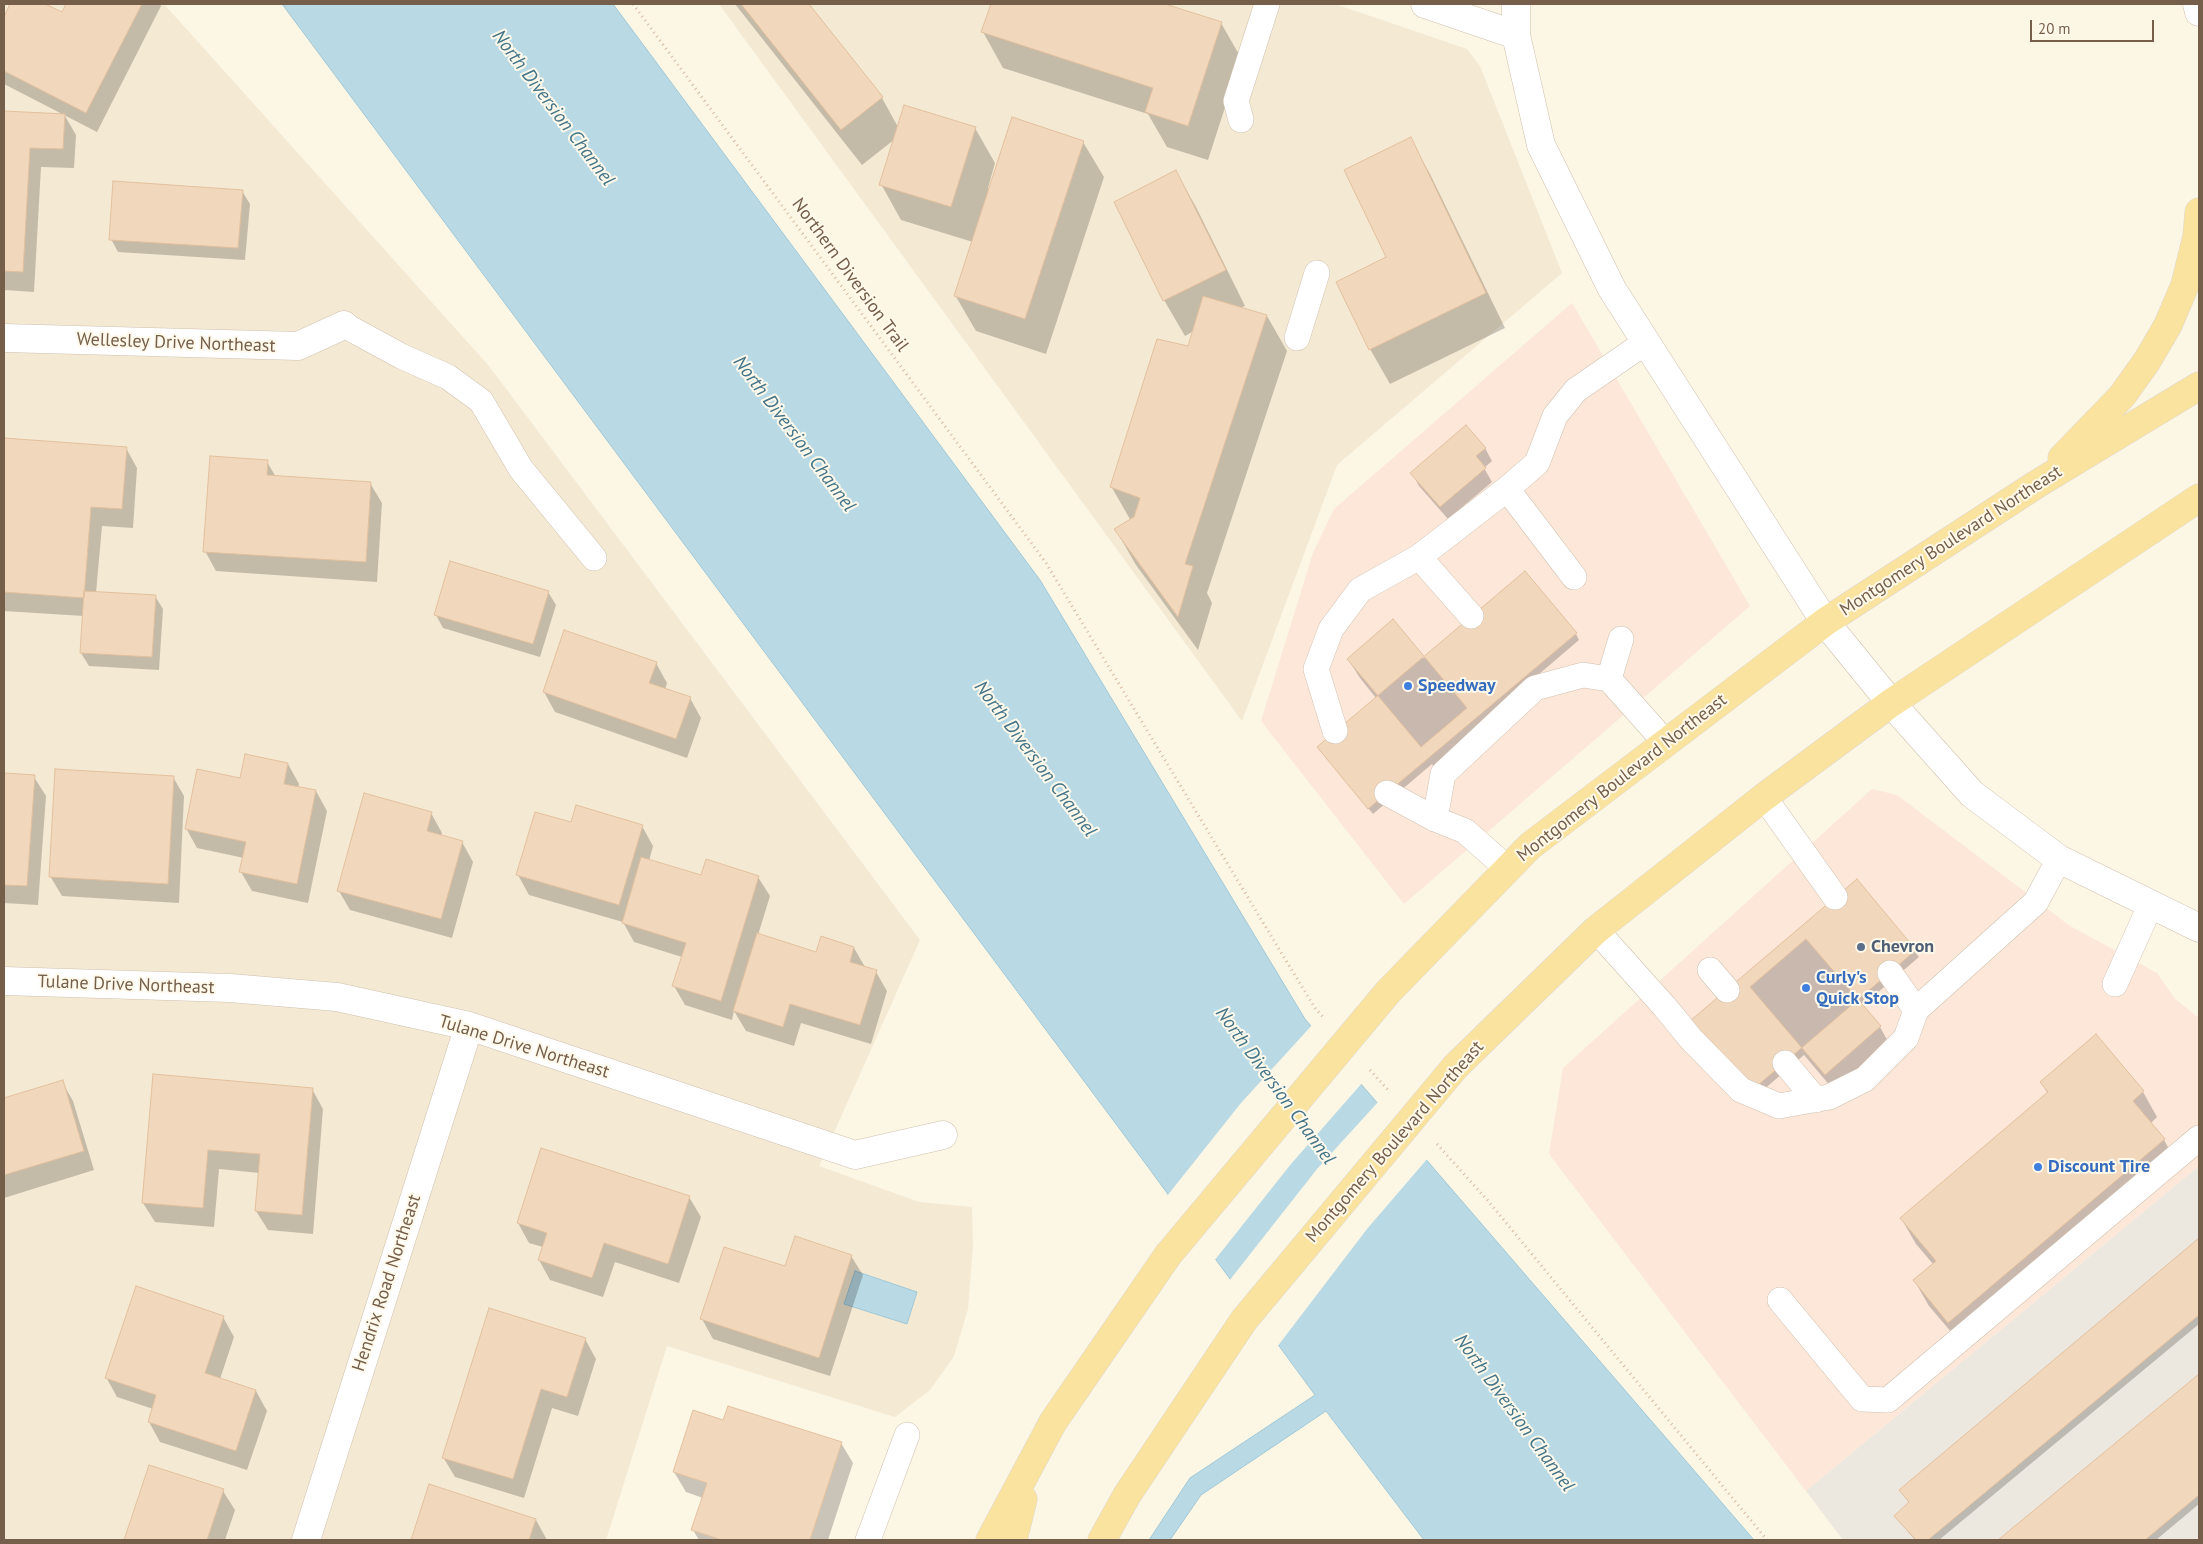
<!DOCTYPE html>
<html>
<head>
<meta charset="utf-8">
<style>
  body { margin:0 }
  #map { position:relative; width:2203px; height:1544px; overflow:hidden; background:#fcf6e5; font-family:"PT Sans",sans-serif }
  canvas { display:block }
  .frame { position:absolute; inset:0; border:5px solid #755e4a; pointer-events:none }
  .scale { position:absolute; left:2030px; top:20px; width:124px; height:22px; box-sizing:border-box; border:2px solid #755e4a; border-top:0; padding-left:6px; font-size:15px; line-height:18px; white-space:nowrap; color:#755e4a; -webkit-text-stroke:4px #fff9eb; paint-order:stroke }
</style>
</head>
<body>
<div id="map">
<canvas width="2203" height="1544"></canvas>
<div class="frame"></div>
<div class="scale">20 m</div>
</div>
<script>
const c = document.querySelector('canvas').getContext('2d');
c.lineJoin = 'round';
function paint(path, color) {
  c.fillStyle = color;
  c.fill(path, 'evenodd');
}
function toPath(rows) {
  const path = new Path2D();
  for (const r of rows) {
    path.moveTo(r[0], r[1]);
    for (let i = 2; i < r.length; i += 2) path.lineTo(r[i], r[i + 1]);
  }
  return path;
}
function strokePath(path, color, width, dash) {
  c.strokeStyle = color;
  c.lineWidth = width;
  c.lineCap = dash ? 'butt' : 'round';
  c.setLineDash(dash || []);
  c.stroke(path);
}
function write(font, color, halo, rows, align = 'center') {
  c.font = font + ' "PT Sans",sans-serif';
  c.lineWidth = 4;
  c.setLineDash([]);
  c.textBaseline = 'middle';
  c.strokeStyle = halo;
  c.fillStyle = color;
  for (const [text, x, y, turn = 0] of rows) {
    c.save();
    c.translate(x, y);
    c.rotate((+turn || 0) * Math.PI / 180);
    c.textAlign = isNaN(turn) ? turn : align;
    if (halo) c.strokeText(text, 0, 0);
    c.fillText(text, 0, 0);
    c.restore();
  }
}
const residential = toPath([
  [4,4,164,4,489,366,920,940,819,1166,919,1202,972,1207,973,1244,968,1309,954,1356,930,1390,895,1417,667,1346,606,1540,4,1540],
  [719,4,1335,4,1467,49,1480,66,1562,273,1337,465,1242,721]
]);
const commercial = toPath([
  [1572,303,1750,606,1404,904,1261,721,1313,553,1334,509],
  [1872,789,1897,795,2070,926,2157,973,2175,999,2199,1018,2199,1166,1806,1491,1549,1154,1563,1068]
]);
const industrial = toPath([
  [2199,1166,2199,1540,1843,1540,1806,1491]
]);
const water = toPath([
  [282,4,613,4,1040,580,1305,1019,1754,1540,1424,1540,1326,1411,1201,1495,1170,1540,1149,1540,1190,1478,1315,1395,1148,1167,282,4],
  [855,1271,917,1292,907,1324,844,1304,855,1271]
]);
const pier = toPath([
  [1313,1024,1363,1082,1291,1164,1214,1261,1167,1196,1241,1103],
  [1379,1101,1428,1158,1367,1229,1277,1347,1229,1281,1317,1169]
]);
const shadow = toPath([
  [12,4,43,4,62,14,68,4,160,4,161,6,97,132,4,84,4,19],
  [735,4,807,4,882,98,898,127,975,128,995,163,988,188,990,188,1083,142,1104,177,1046,354,976,331,955,295,973,242,901,220,881,184,895,139,862,165],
  [992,4,1161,4,1221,23,1241,58,1208,160,1167,147,1148,114,1003,68,983,32],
  [4,113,65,116,76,135,74,168,41,167,34,292,4,290],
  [1410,139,1430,174,1505,328,1390,384,1370,349],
  [1176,172,1196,207,1245,306,1240,308,1267,316,1287,351,1207,593,1212,603,1198,650,1136,565,1116,530,1131,521,1111,486,1189,348,1194,331,1185,336,1164,300,1115,202],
  [242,191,250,204,245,260,118,252,111,239],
  [4,440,126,448,137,468,133,528,102,526,96,593,155,596,163,609,159,670,89,666,81,653,84,616,4,611],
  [1485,448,1492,461,1484,468,1492,482,1448,519,1419,486,1412,473],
  [267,462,276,477,370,483,382,503,377,582,216,571,205,551],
  [548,592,556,605,540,657,443,628,436,615],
  [1576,634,1579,640,1477,727,1477,728,1433,766,1432,764,1373,814,1318,747,1376,698,1360,678,1348,659,1424,658],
  [656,663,667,683,665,690,690,698,701,718,687,758,555,712,544,692],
  [288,764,299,784,298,788,316,791,327,811,308,903,252,891,241,872,244,858,197,848,186,828],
  [4,775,34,777,46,796,38,905,4,903],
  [173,777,184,796,179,903,62,896,50,876],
  [431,813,442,833,441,837,462,842,473,862,452,938,350,910,339,891],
  [572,824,642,826,653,846,649,861,702,877,758,877,770,896,758,935,816,953,854,948,865,967,876,972,887,991,871,1044,801,1023,794,1046,746,1031,734,1011,732,1020,685,1005,674,986,682,957,634,942,623,922,529,895,518,875],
  [1857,881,1919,957,1862,1006,1880,1027,1891,1047,1837,1094,1804,1055,1755,1097,1695,1027],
  [154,1076,312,1089,323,1109,313,1234,268,1230,256,1211,260,1173,219,1169,214,1227,155,1222,143,1203],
  [62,1082,73,1101,94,1170,4,1198,4,1099],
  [2041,1082,2143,1092,2157,1117,2150,1124,2164,1140,2178,1165,1964,1347,1929,1306,1914,1280,1933,1264,1916,1244,1901,1218,2048,1094],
  [689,1197,701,1217,679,1283,615,1262,603,1297,550,1280,539,1260,543,1247,529,1243,518,1223],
  [2199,1240,2199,1324,1939,1540,1915,1540,1895,1516,1910,1504,1901,1490],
  [851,1256,863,1275,830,1376,713,1339,702,1319,786,1268],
  [223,1317,234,1337,220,1379,256,1391,267,1411,247,1470,160,1442,149,1422,153,1409,117,1397,106,1377],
  [585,1339,596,1359,578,1416,552,1408,524,1498,455,1477,443,1457],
  [2199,1376,2199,1504,2156,1540,2000,1540],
  [724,1421,841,1443,853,1463,828,1540,699,1540,693,1530,703,1498,686,1492,674,1472],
  [150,1467,223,1491,235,1510,225,1540,125,1540],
  [430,1486,536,1520,547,1540,412,1540]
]);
const building = toPath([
  [10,4,45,4,62,12,66,4,142,4,86,113,4,71,4,17,10,4],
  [741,4,809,4,883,97,841,130,741,4],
  [991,4,1165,4,1222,22,1188,126,1145,112,1153,88,981,32,991,4],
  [904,105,976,127,951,207,879,185,904,105],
  [4,111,65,114,63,149,30,148,23,272,4,271,4,111],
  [1012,117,1084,141,1025,319,954,296,1012,117],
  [1411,137,1486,293,1369,350,1336,282,1386,257,1344,170,1411,137],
  [1176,170,1226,270,1163,301,1114,202,1176,170],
  [113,181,243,190,238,248,109,240,113,181],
  [1203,296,1267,315,1185,564,1193,566,1178,617,1114,529,1134,517,1140,498,1110,487,1157,339,1188,346,1203,296],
  [1466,425,1486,448,1476,456,1486,468,1440,507,1410,473,1466,425],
  [4,438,127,447,122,509,91,507,84,598,4,592,4,438],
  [210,456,268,460,267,475,371,482,366,562,203,552,210,456],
  [450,561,549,591,533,644,434,615,450,561],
  [1525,571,1577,633,1368,809,1317,747,1525,571],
  [84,591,156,595,152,657,80,653,84,591],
  [1393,619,1467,708,1421,747,1347,659,1393,619],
  [564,630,657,662,649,683,691,697,676,739,543,692,564,630],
  [245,754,288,763,284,784,316,790,297,884,239,872,246,842,185,829,197,769,240,778,245,754],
  [55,769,174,776,168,884,49,877,55,769],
  [4,773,35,775,27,886,4,885,4,773],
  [364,793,432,812,427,831,463,841,441,919,337,891,364,793],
  [576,805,643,825,619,905,516,875,535,812,571,822,576,805],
  [641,857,701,875,706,859,759,876,721,1001,672,986,686,943,622,923,641,857],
  [1857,879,1916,950,1750,1092,1690,1021,1857,879],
  [757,933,816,952,821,936,854,947,850,962,877,970,860,1025,790,1004,783,1027,733,1011,757,933],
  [1806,939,1881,1026,1825,1075,1750,987,1806,939],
  [2096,1034,2144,1091,2133,1101,2165,1139,1948,1323,1913,1280,1936,1261,1900,1218,2048,1092,2040,1082,2096,1034],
  [153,1074,313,1088,302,1215,255,1211,260,1154,208,1150,203,1208,142,1203,153,1074],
  [63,1080,84,1151,4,1175,4,1098,63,1080],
  [541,1148,690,1196,668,1264,604,1243,592,1278,538,1260,547,1233,517,1223,541,1148],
  [795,1236,852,1255,819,1358,700,1319,724,1247,785,1266,795,1236],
  [2199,1238,2199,1315,1928,1540,1916,1540,1894,1516,1909,1502,1899,1490,2199,1238],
  [136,1286,224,1316,205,1373,256,1390,236,1451,148,1422,156,1395,105,1378,136,1286],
  [489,1308,586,1338,567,1397,541,1389,513,1479,442,1458,489,1308],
  [2199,1374,2199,1495,2145,1540,1998,1540,2199,1374],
  [728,1406,842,1442,810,1540,722,1540,691,1530,707,1483,673,1472,693,1410,723,1420,728,1406],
  [149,1465,224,1489,207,1540,124,1540,149,1465],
  [429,1484,536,1519,529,1540,411,1540,429,1484]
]);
const path = toPath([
  [633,4,1046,563,1282,954,1315,1008,1323,1017],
  [1370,1070,1389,1091],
  [1437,1144,1489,1202,1767,1540]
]);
const lane = toPath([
  [1241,120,1236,101,1267,4],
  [344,325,401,356,448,377,481,401,521,469,594,558],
  [1297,338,1317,273],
  [1507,489,1574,577],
  [1419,557,1471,616],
  [1621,639,1609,679,1666,743],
  [1335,731,1316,669,1331,629,1360,590,1419,557,1507,489,1537,463,1555,416,1576,390,1646,342],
  [1387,793,1435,819,1465,831,1507,868],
  [1764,797,1835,897],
  [1435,819,1443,774,1535,688,1583,675,1609,679],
  [1596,930,1664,1006,1691,1039,1741,1090,1779,1106,1829,1097,1865,1079,1906,1038,1916,1010,2036,902,2059,859],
  [1710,970,1727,990],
  [1890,973,1916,1010],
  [2115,984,2151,904],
  [1785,1063,1816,1100],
  [1780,1300,1862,1399,1888,1400,2199,1138],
  [868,1540,907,1435]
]);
const street = toPath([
  [1425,4,1516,35],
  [1516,4,1516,35,1541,145,1612,289,1825,622,1891,703,1972,794,2059,859,2199,928],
  [4,338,298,346,344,325],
  [4,981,230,988,337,997,469,1026,855,1155,943,1135],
  [306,1540,469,1026]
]);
const secondary = toPath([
  [2197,4,2199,12]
]);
const primary = toPath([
  [2062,458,2122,396,2147,361,2168,325,2185,285,2197,236,2199,212],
  [1388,992,1530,846,1825,622,2037,484,2199,386],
  [1456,1066,1596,930,1764,797,1891,703,2199,498],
  [990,1540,1053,1422,1168,1255],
  [1013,1540,1023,1499],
  [1102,1540,1127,1495,1244,1320]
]);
const primaryBridge = toPath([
  [1168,1255,1388,992],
  [1244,1320,1456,1066]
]);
const markers = [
  [1408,686,5,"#3f7fe0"],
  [1861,947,5,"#5c6f8a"],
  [1806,988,5,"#3f7fe0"],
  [2038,1167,5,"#3f7fe0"]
];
const streetNames = [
  ["Northern Diversion Trail",850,275,54],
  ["Wellesley Drive Northeast",176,343,2],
  ["Montgomery Boulevard Northeast",1951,541,-33],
  ["Montgomery Boulevard Northeast",1622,778,-38],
  ["Tulane Drive Northeast",126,985,2],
  ["Tulane Drive Northeast",524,1047,17],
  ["Montgomery Boulevard Northeast",1395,1142,-49],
  ["Hendrix Road Northeast",387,1283,-72]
];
const shopNames = [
  ["Speedway",1418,686],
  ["Curly's",1816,978],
  ["Quick Stop",1816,999],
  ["Discount Tire",2048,1167]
];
const serviceNames = [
  ["Chevron",1871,947]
];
const waterNames = [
  ["North Diversion Channel",553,108,53],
  ["North Diversion Channel",794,434,53],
  ["North Diversion Channel",1035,759,53],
  ["North Diversion Channel",1275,1086,54],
  ["North Diversion Channel",1514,1413,54]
];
paint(residential, '#f4e9d3');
paint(commercial, '#fce7d9');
paint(industrial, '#ece7df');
paint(water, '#b9dae5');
strokePath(water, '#a0c8d7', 1);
paint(pier, '#fcf6e5');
paint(shadow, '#0003');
paint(building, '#f1d8bd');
strokePath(building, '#e4c09d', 1);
strokePath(lane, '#d0c1ae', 26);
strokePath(street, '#d0c1ae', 29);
strokePath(secondary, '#d0bfa8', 29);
strokePath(primary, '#ded8d4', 29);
strokePath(path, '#d6bba0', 3, [1, 4]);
strokePath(lane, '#fff', 25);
strokePath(street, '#fff', 28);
strokePath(secondary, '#fff', 28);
strokePath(primary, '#fae39e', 28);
strokePath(primaryBridge, '#ded8d4', 29, []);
strokePath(primaryBridge, '#fae39e', 28);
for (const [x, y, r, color] of markers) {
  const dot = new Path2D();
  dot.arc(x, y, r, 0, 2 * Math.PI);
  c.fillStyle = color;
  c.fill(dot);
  strokePath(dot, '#fff9eb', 2);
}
write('18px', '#755e4a', '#fff9eb', streetNames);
write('bold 18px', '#366cbe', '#fff9eb', shopNames, 'left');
write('bold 18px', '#4e5e75', '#fff9eb', serviceNames, 'left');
write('italic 19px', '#447488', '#fff9eb', waterNames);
</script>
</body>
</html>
